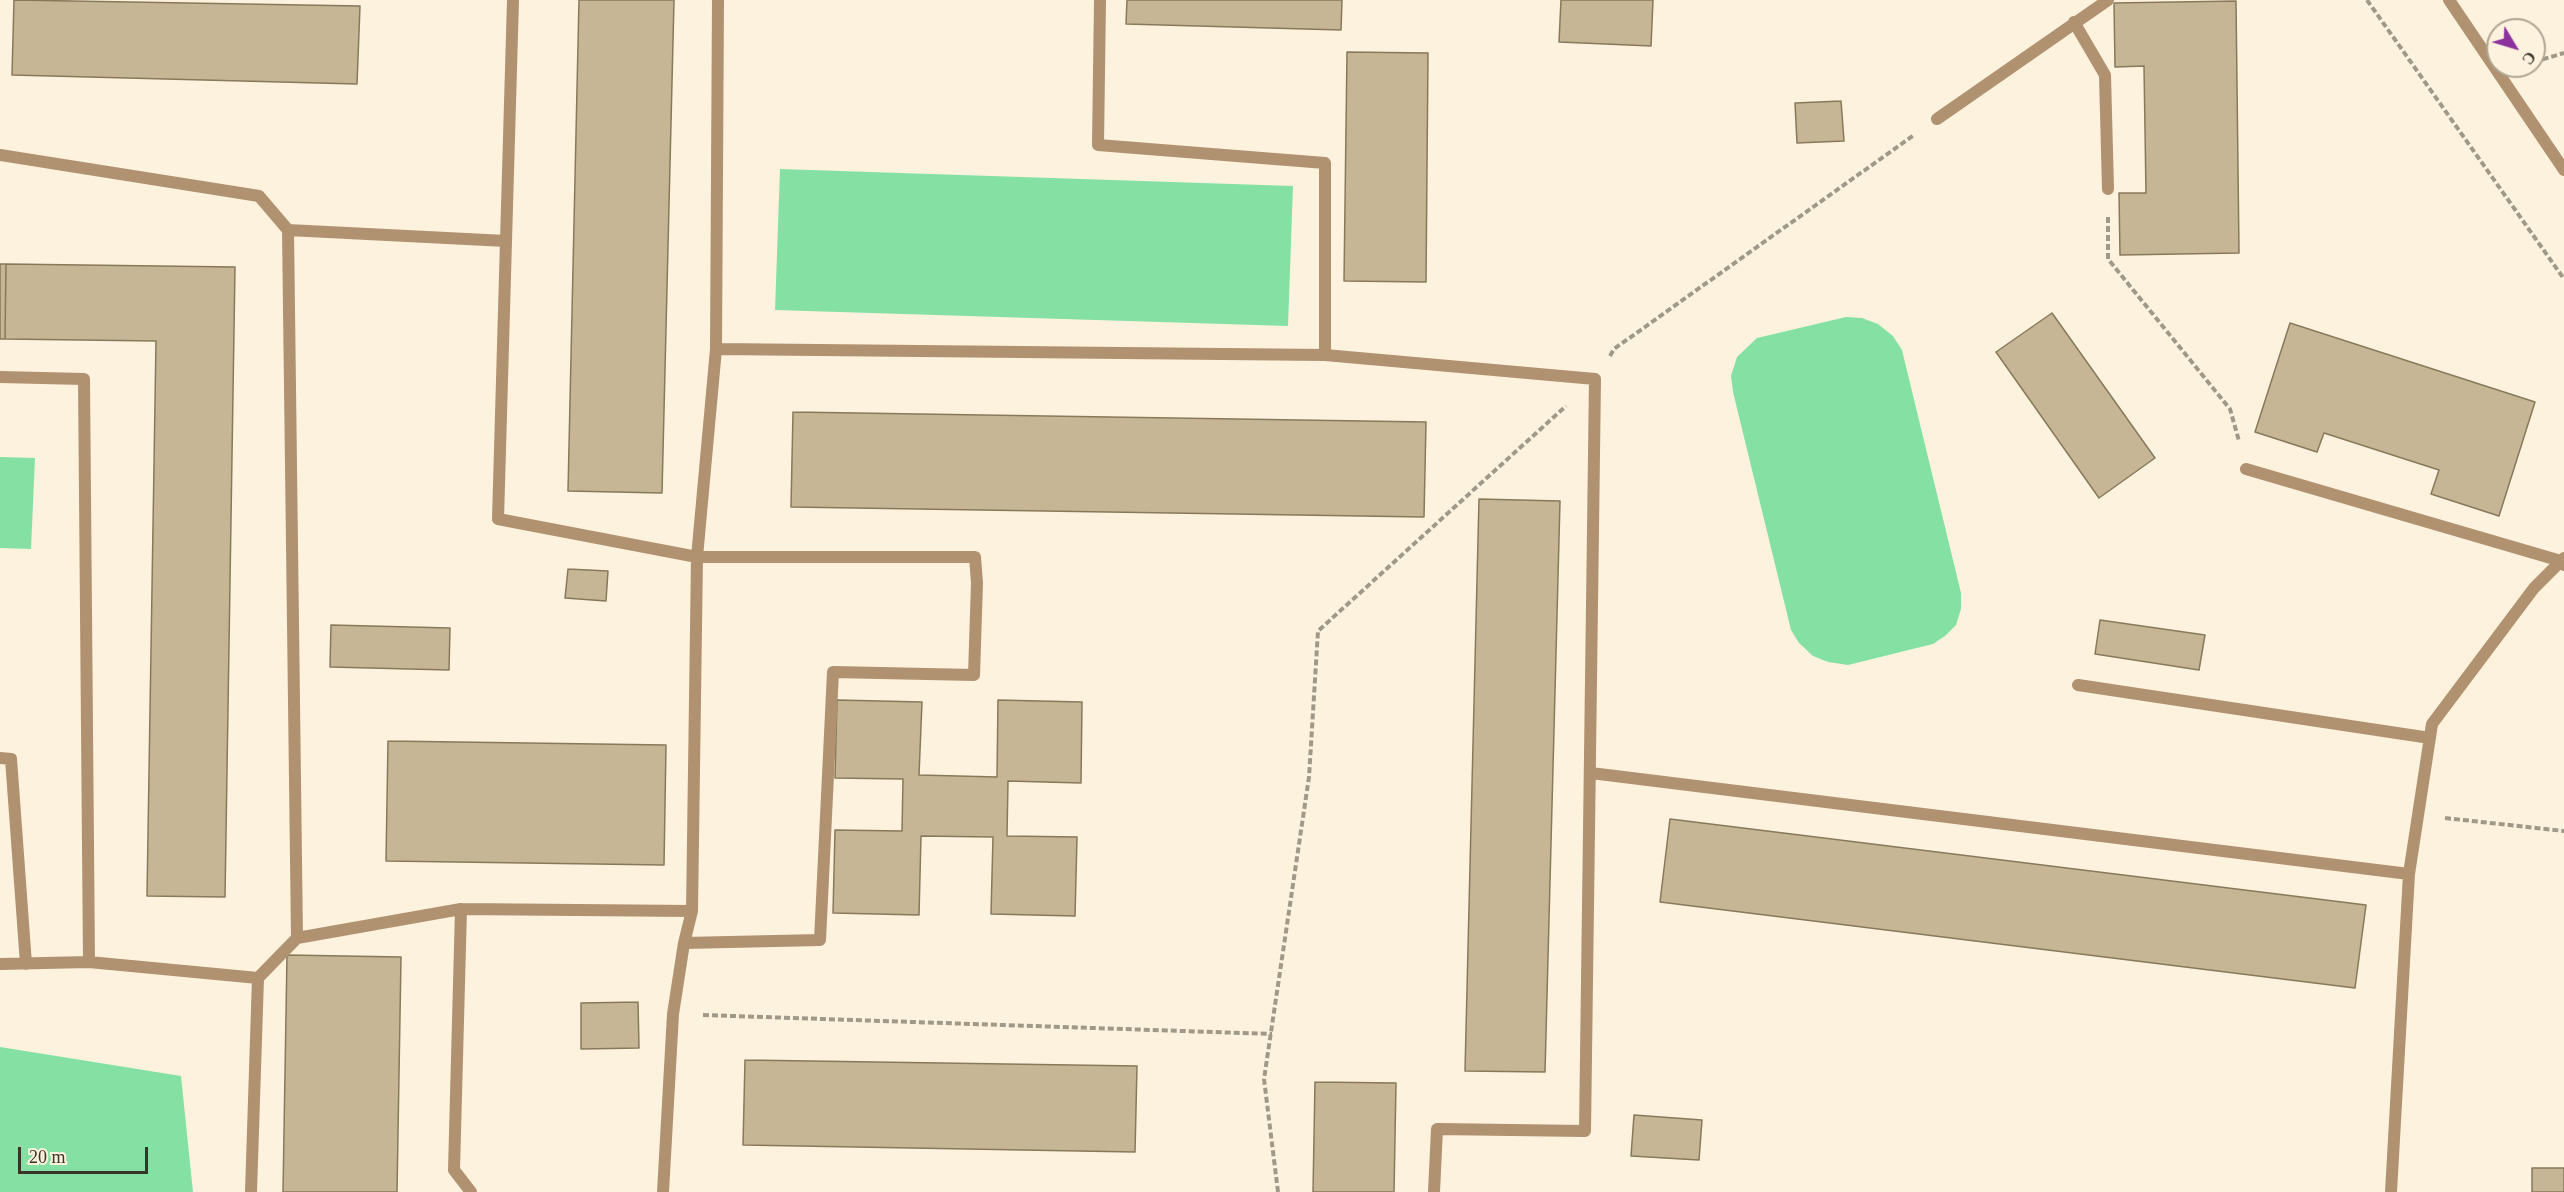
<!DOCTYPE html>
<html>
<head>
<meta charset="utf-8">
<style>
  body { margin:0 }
  #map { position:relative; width:2564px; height:1192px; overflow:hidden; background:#fcf2de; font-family:Georgia,serif }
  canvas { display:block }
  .north { position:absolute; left:2486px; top:18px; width:60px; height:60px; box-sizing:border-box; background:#fcf2de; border:2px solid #aea694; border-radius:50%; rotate:128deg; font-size:16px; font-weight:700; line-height:24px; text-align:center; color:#3a3326 }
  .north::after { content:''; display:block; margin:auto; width:21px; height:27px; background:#8c329e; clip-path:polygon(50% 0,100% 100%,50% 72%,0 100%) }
  .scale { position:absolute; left:18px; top:1147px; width:130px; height:27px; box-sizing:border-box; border:3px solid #3a3326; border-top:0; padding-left:8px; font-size:18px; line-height:21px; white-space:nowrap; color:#3a3326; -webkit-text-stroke:4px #fcf2de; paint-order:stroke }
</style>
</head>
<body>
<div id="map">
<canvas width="2564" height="1192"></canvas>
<div class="north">С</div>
<div class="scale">20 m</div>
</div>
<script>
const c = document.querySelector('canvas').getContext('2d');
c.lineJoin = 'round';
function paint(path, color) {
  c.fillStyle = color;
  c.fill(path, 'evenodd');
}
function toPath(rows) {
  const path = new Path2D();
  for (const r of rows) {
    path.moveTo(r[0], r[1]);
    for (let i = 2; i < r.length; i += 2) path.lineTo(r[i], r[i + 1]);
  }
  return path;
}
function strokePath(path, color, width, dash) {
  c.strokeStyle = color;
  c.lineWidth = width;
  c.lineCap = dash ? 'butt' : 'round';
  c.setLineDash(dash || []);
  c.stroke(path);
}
const green = toPath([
  [780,169,1293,186,1288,326,775,310],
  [1846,317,1862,318,1878,324,1893,336,1902,350,1961,593,1961,609,1956,625,1945,636,1933,644,1848,665,1828,662,1813,656,1799,643,1791,630,1733,392,1731,376,1737,357,1757,338],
  [0,457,35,458,31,549,0,548],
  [0,1047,181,1076,193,1192,0,1192]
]);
const building = toPath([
  [14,0,360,6,357,84,12,75,14,0],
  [579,0,674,0,662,493,568,491,579,0],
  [1127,0,1342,0,1341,30,1126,24,1127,0],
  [1561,0,1653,0,1651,46,1559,42,1561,0],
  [2236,1,2239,253,2120,255,2119,193,2146,193,2144,66,2115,67,2114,3,2236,1],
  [1347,52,1428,53,1426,282,1344,281,1347,52],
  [1841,101,1844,141,1797,143,1795,103,1841,101],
  [0,264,6,264,5,339,0,339,0,264],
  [6,264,235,267,225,897,147,896,156,341,5,339,6,264],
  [2052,313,2155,458,2099,498,1996,352,2052,313],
  [2290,323,2535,402,2499,516,2431,494,2439,470,2324,433,2317,452,2255,432,2290,323],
  [793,412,1426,422,1424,517,791,507,793,412],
  [1479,499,1560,501,1545,1072,1465,1071,1479,499],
  [568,569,608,571,606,601,565,598,568,569],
  [2100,620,2205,635,2199,670,2095,654,2100,620],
  [331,625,450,628,449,670,330,667,331,625],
  [837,700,922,702,919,775,997,777,998,700,1082,702,1081,783,1008,781,1007,836,1077,837,1075,916,991,914,993,837,921,836,919,915,833,913,835,830,902,831,903,779,835,778,837,700],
  [388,741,666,745,664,865,386,861,388,741],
  [1670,819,2366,905,2355,988,1660,902,1670,819],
  [287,955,401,957,397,1192,283,1192,287,955],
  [638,1002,639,1048,581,1049,581,1003,638,1002],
  [745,1060,1137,1066,1135,1152,743,1145,745,1060],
  [1315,1082,1396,1083,1394,1192,1313,1192,1315,1082],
  [1634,1115,1702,1120,1699,1160,1631,1156,1634,1115],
  [2532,1168,2564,1168,2564,1192,2532,1192,2532,1168]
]);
const path = toPath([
  [2367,0,2564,279],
  [2534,62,2564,53],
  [2108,217,2108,259,2230,409,2239,441],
  [1610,356,1614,349,1914,135],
  [2445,818,2564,831],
  [703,1015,1272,1034],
  [1278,1192,1264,1079,1309,777,1318,631,1566,406]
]);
const lane = toPath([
  [1100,0,1098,145,1325,163,1325,355,1595,379,1585,1131,1437,1129,1434,1192],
  [2449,0,2564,170],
  [2074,22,2105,75,2108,189],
  [1937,119,2108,0],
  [0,155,259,196,288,230,297,938,461,909,454,1170,471,1192],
  [288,230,506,241,498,519,697,557,716,349,1325,355],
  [506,241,513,0],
  [716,349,718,0],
  [0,377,84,379,89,962,0,964],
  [2246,469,2561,561,2564,565],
  [2078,685,2430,738],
  [0,758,11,759,26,964],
  [1591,773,2409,874],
  [461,909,692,911,684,943,673,1014,663,1192],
  [684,943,820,940,833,672,974,675,977,583,975,557,697,557,692,911],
  [89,962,258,978],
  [251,1192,258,978,297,938],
  [2391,1192,2409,874,2432,724,2534,588,2564,558]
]);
paint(green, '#85e1a3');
paint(building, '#c6b696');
strokePath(building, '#88795b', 1.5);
strokePath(path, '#a19988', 4, [6, 3]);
strokePath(lane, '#b09170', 12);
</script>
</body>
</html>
